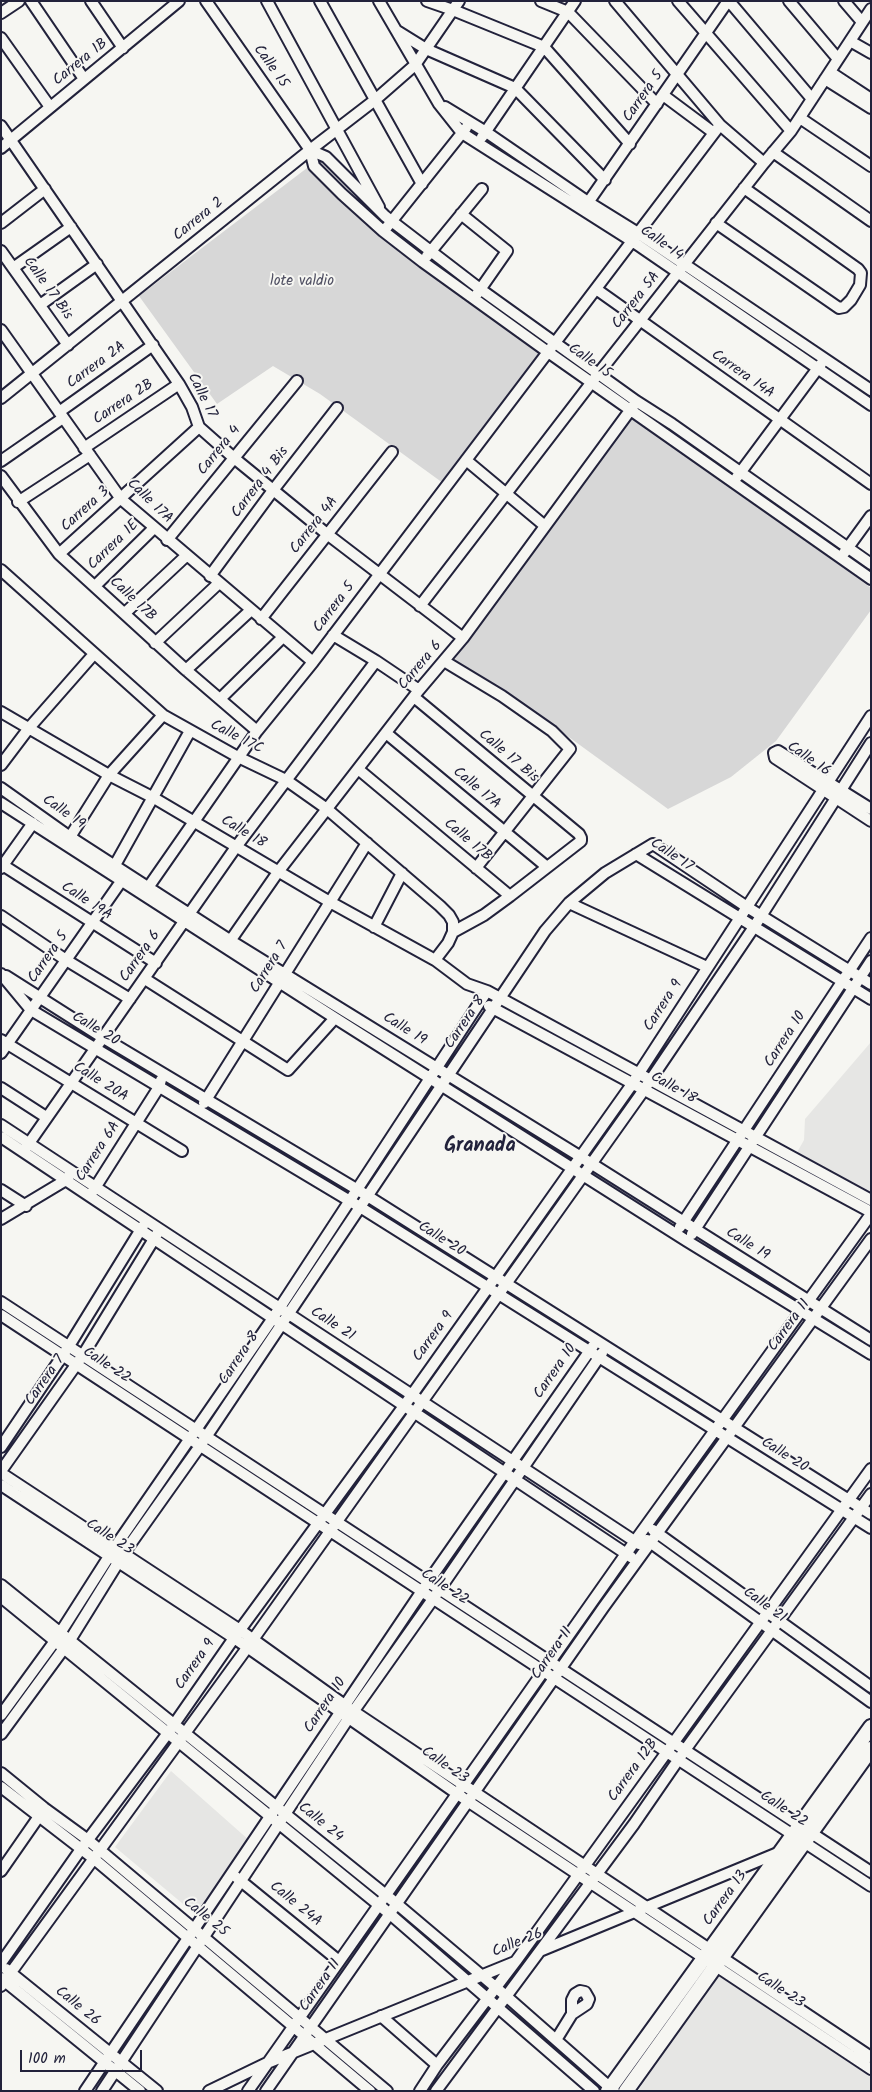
<!DOCTYPE html>
<html>
<head>
<meta charset="utf-8">
<style>
  body { margin:0 }
  #map { position:relative; width:872px; height:2092px; overflow:hidden; background:#f6f6f2; font-family:Kalam,sans-serif }
  canvas { display:block }
  .frame { position:absolute; inset:0; border:2px solid #22223b; pointer-events:none }
  .scale { position:absolute; left:20px; top:2050px; width:122px; height:22px; box-sizing:border-box; border:2px solid #22223b; border-top:0; padding-left:6px; font-size:15px; line-height:18px; white-space:nowrap; color:#22223b; -webkit-text-stroke:4px #f6f6f2; paint-order:stroke }
</style>
</head>
<body>
<div id="map">
<canvas width="872" height="2092"></canvas>
<div class="frame"></div>
<div class="scale">100 m</div>
</div>
<script>
const c = document.querySelector('canvas').getContext('2d');
c.lineJoin = 'round';
function paint(path, color) {
  c.fillStyle = color;
  c.fill(path, 'evenodd');
}
function toPath(rows) {
  const path = new Path2D();
  for (const r of rows) {
    path.moveTo(r[0], r[1]);
    for (let i = 2; i < r.length; i += 2) path.lineTo(r[i], r[i + 1]);
  }
  return path;
}
function strokePath(path, color, width, dash) {
  c.strokeStyle = color;
  c.lineWidth = width;
  c.lineCap = dash ? 'butt' : 'round';
  c.setLineDash(dash || []);
  c.stroke(path);
}
function write(font, color, halo, rows, align = 'center') {
  c.font = font + ' Kalam,sans-serif';
  c.lineWidth = 4;
  c.setLineDash([]);
  c.textBaseline = 'middle';
  c.strokeStyle = halo;
  c.fillStyle = color;
  for (const [text, x, y, turn = 0] of rows) {
    c.save();
    c.translate(x, y);
    c.rotate((+turn || 0) * Math.PI / 180);
    c.textAlign = isNaN(turn) ? turn : align;
    if (halo) c.strokeText(text, 0, 0);
    c.fillText(text, 0, 0);
    c.restore();
  }
}
const built = toPath([
  [871,1042,871,1196,795,1156,804,1140,805,1119],
  [171,1771,250,1841,201,1919,115,1847],
  [718,1969,871,2070,871,2091,638,2091]
]);
const green = toPath([
  [307,168,393,245,544,353,443,483,320,394,273,366,217,404,139,296],
  [632,416,871,588,871,610,776,741,731,777,668,809,555,727,445,660,587,470]
]);
const minor = toPath([
  [31,1,84,79],
  [91,1,123,48],
  [206,1,310,150,314,166,342,194,383,231,423,262,548,352,871,579],
  [267,1,379,207],
  [320,1,422,184],
  [379,1,439,104,462,133,632,241,871,405],
  [427,1,453,10,544,47,630,144],
  [541,1,568,12,657,104],
  [615,1,720,125,764,163],
  [678,1,791,131],
  [729,1,812,99],
  [789,1,838,59],
  [844,1,862,22],
  [1,13,19,1],
  [397,31,426,49,515,88,605,180],
  [1,38,50,107],
  [850,41,871,53],
  [830,72,871,99],
  [825,79,871,108],
  [663,95,714,133],
  [445,107,486,132,588,202,638,233,871,390],
  [800,118,871,166],
  [1,126,179,384,192,407,199,427,234,458,327,534,463,638],
  [482,137,575,1],
  [1,148,179,1],
  [310,150,326,157,385,216,480,289,636,401,672,424,871,564],
  [773,152,871,221],
  [585,207,728,1],
  [461,214,507,251,477,294],
  [1,223,45,189],
  [716,223,839,308,844,307,851,300,860,285,861,273,858,269,744,188],
  [387,227,466,128],
  [1,251,68,345],
  [427,256,482,189],
  [13,268,71,227],
  [596,289,871,484],
  [40,305,97,264],
  [1,330,121,499,313,662],
  [1,398,310,150,375,100,415,65,459,1],
  [59,412,153,345],
  [84,448,179,384],
  [466,460,545,526],
  [1,461,63,418],
  [1,476,59,554,186,670,257,731],
  [737,477,821,364],
  [18,502,90,455],
  [167,540,297,381],
  [844,553,871,516],
  [59,554,199,427],
  [1,570,163,715,238,757,286,780,327,809,440,906,449,915,453,922,453,932],
  [210,576,274,489,337,408],
  [95,586,154,528],
  [420,606,598,374,764,163,791,131,871,9],
  [125,613,186,556],
  [261,619,392,452],
  [333,635,376,661,419,690],
  [155,643,219,583],
  [444,661,502,696,552,731,570,749,476,868],
  [186,670,251,610],
  [414,697,579,834,581,838,581,841,510,896,484,915,453,932,448,943,435,960],
  [220,699,283,637],
  [1,712,109,775,154,798,330,902,435,960,467,984,487,991,871,1200],
  [386,733,547,867],
  [1,765,29,728,94,654],
  [358,769,510,896],
  [1,788,70,837,231,941,581,1157,871,1340],
  [1,803,335,1018,687,1241,871,1354],
  [871,809,778,751,774,753,775,758,871,821],
  [70,837,109,775,163,715],
  [636,854,871,999],
  [1,864,156,963],
  [115,865,190,731],
  [1,868,33,823],
  [145,892,257,731,313,662,720,125],
  [569,903,707,967],
  [1,916,66,960,130,999],
  [374,927,402,873],
  [228,944,278,872,419,690,463,638,634,405],
  [1,974,31,1010,360,1207,871,1528],
  [6,976,102,1037,358,1190,871,1514],
  [145,979,288,1070,335,1018],
  [489,1006,871,1212],
  [1,1040,182,1151],
  [1,1053,122,880],
  [1,1088,46,1117],
  [204,1103,367,843],
  [1,1125,639,1544],
  [1,1137,631,1557],
  [25,1149,236,847,376,661],
  [1,1190,26,1206],
  [93,1191,159,1087,161,1080],
  [1,1219,66,1180,69,1176],
  [680,1227,871,938],
  [692,1234,871,961],
  [1,1302,871,1872],
  [1,1315,871,1886],
  [1,1447,69,1346,143,1226],
  [1,1471,83,1355,157,1234],
  [1,1473,240,1630,353,1711,871,2057],
  [1,1485,234,1638,469,1802,871,2069],
  [653,1530,871,1687],
  [647,1540,871,1702],
  [1,1585,397,1904,506,1996,614,2091],
  [1,1597,390,1914,594,2091],
  [1,1715,55,1641,115,1547,273,1318,487,991],
  [1,1734,70,1640,124,1553,200,1446,545,931,569,903,605,873,653,844,747,907,871,984],
  [1,1773,44,1808,88,1840,387,2091],
  [1,1787,93,1858,370,2091],
  [1,1871,42,1812],
  [236,1877,339,1961],
  [540,1951,780,1852],
  [1,1963,81,1849,168,1733,234,1638,404,1406,630,1087,871,716],
  [6,1969,157,2091],
  [1,1978,140,2091],
  [1,1986,247,1648,641,1094,754,927,871,743],
  [381,2016,437,2065],
  [556,2040,572,2014,587,2004,589,1999,585,1992,580,1991,575,1994,572,2000,572,2014],
  [85,2091,428,1582,593,1346],
  [102,2091,348,1719,433,1599,602,1353],
  [209,2091,267,2063,515,1962],
  [248,2091,635,1541,871,1214],
  [266,2091,603,1608,871,1239],
  [420,2091,437,2065,516,1961,871,1469],
  [436,2091,634,1824,685,1750,871,1494]
]);
const major = toPath([
  [608,2091,871,1727],
  [626,2091,871,1749]
]);
const streetNames = [
  ["Carrera 1B",81,63,-39],
  ["Calle 15",270,67,54],
  ["Carrera 5",644,97,-55],
  ["Carrera 2",199,220,-39],
  ["Calle 14",661,244,35],
  ["Calle 17 Bis",47,289,54],
  ["Carrera 5A",637,301,-52],
  ["Calle 15",589,362,35],
  ["Carrera 2A",97,366,-36],
  ["Carrera 14A",742,375,35],
  ["Calle 17",201,396,63],
  ["Carrera 2B",124,403,-34],
  ["Carrera 4",220,451,-51],
  ["Carrera 4 Bis",261,483,-53],
  ["Calle 17A",149,502,44],
  ["Carrera 3",86,510,-42],
  ["Carrera 4A",315,526,-52],
  ["Carrera 1E",114,546,-44],
  ["Calle 17B",132,600,43],
  ["Carrera 5",335,608,-53],
  ["Carrera 6",421,666,-50],
  ["Calle 17C",236,738,27],
  ["Calle 17 Bis",508,757,40],
  ["Calle 16",808,760,35],
  ["Calle 17A",476,789,40],
  ["Calle 19",63,813,35],
  ["Calle 18",243,833,31],
  ["Calle 17B",467,841,40],
  ["Calle 17",671,856,34],
  ["Calle 19A",86,902,33],
  ["Carrera 6",141,957,-55],
  ["Carrera 5",49,958,-55],
  ["Carrera 7",270,968,-58],
  ["Carrera 9",664,1006,-57],
  ["Carrera 8",466,1023,-56],
  ["Calle 20",95,1030,31],
  ["Calle 19",404,1030,32],
  ["Carrera 10",786,1040,-57],
  ["Calle 20A",100,1083,32],
  ["Calle 18",673,1089,29],
  ["Carrera 6A",99,1152,-57],
  ["Calle 20",441,1240,32],
  ["Calle 19",747,1245,32],
  ["Calle 21",332,1325,33],
  ["Carrera 11",790,1326,-54],
  ["Carrera 9",434,1337,-54],
  ["Carrera 8",240,1359,-56],
  ["Calle 22",106,1366,33],
  ["Carrera 10",556,1372,-55],
  ["Carrera 7",46,1381,-55],
  ["Calle 20",784,1456,32],
  ["Calle 23",109,1538,33],
  ["Calle 22",444,1588,33],
  ["Calle 21",764,1606,36],
  ["Carrera 11",553,1654,-55],
  ["Carrera 9",196,1665,-55],
  ["Carrera 10",326,1706,-56],
  ["Calle 23",444,1766,35],
  ["Carrera 12B",634,1771,-54],
  ["Calle 22",783,1810,33],
  ["Calle 24",320,1823,39],
  ["Carrera 13",726,1899,-54],
  ["Calle 24A",295,1905,39],
  ["Calle 25",205,1918,39],
  ["Calle 26",518,1944,-22],
  ["Carrera 11",321,1986,-55],
  ["Calle 23",780,1991,33],
  ["Calle 26",77,2007,39]
];
const parkNames = [
  ["lote valdio",302,282]
];
const districtNames = [
  ["Granada",480,1148]
];
paint(built, '#e6e6e4');
paint(green, '#d7d7d7');
strokePath(minor, '#22223b', 14);
strokePath(major, '#22223b', 18);
strokePath(minor, '#f6f6f2', 10);
strokePath(major, '#f6f6f2', 14);
write('15px', '#22223b', '#f6f6f2', streetNames);
write('15px', '#4f4f62', '#f6f6f2', parkNames);
write('bold 20px', '#22223b', '#f6f6f2', districtNames);
</script>
</body>
</html>
